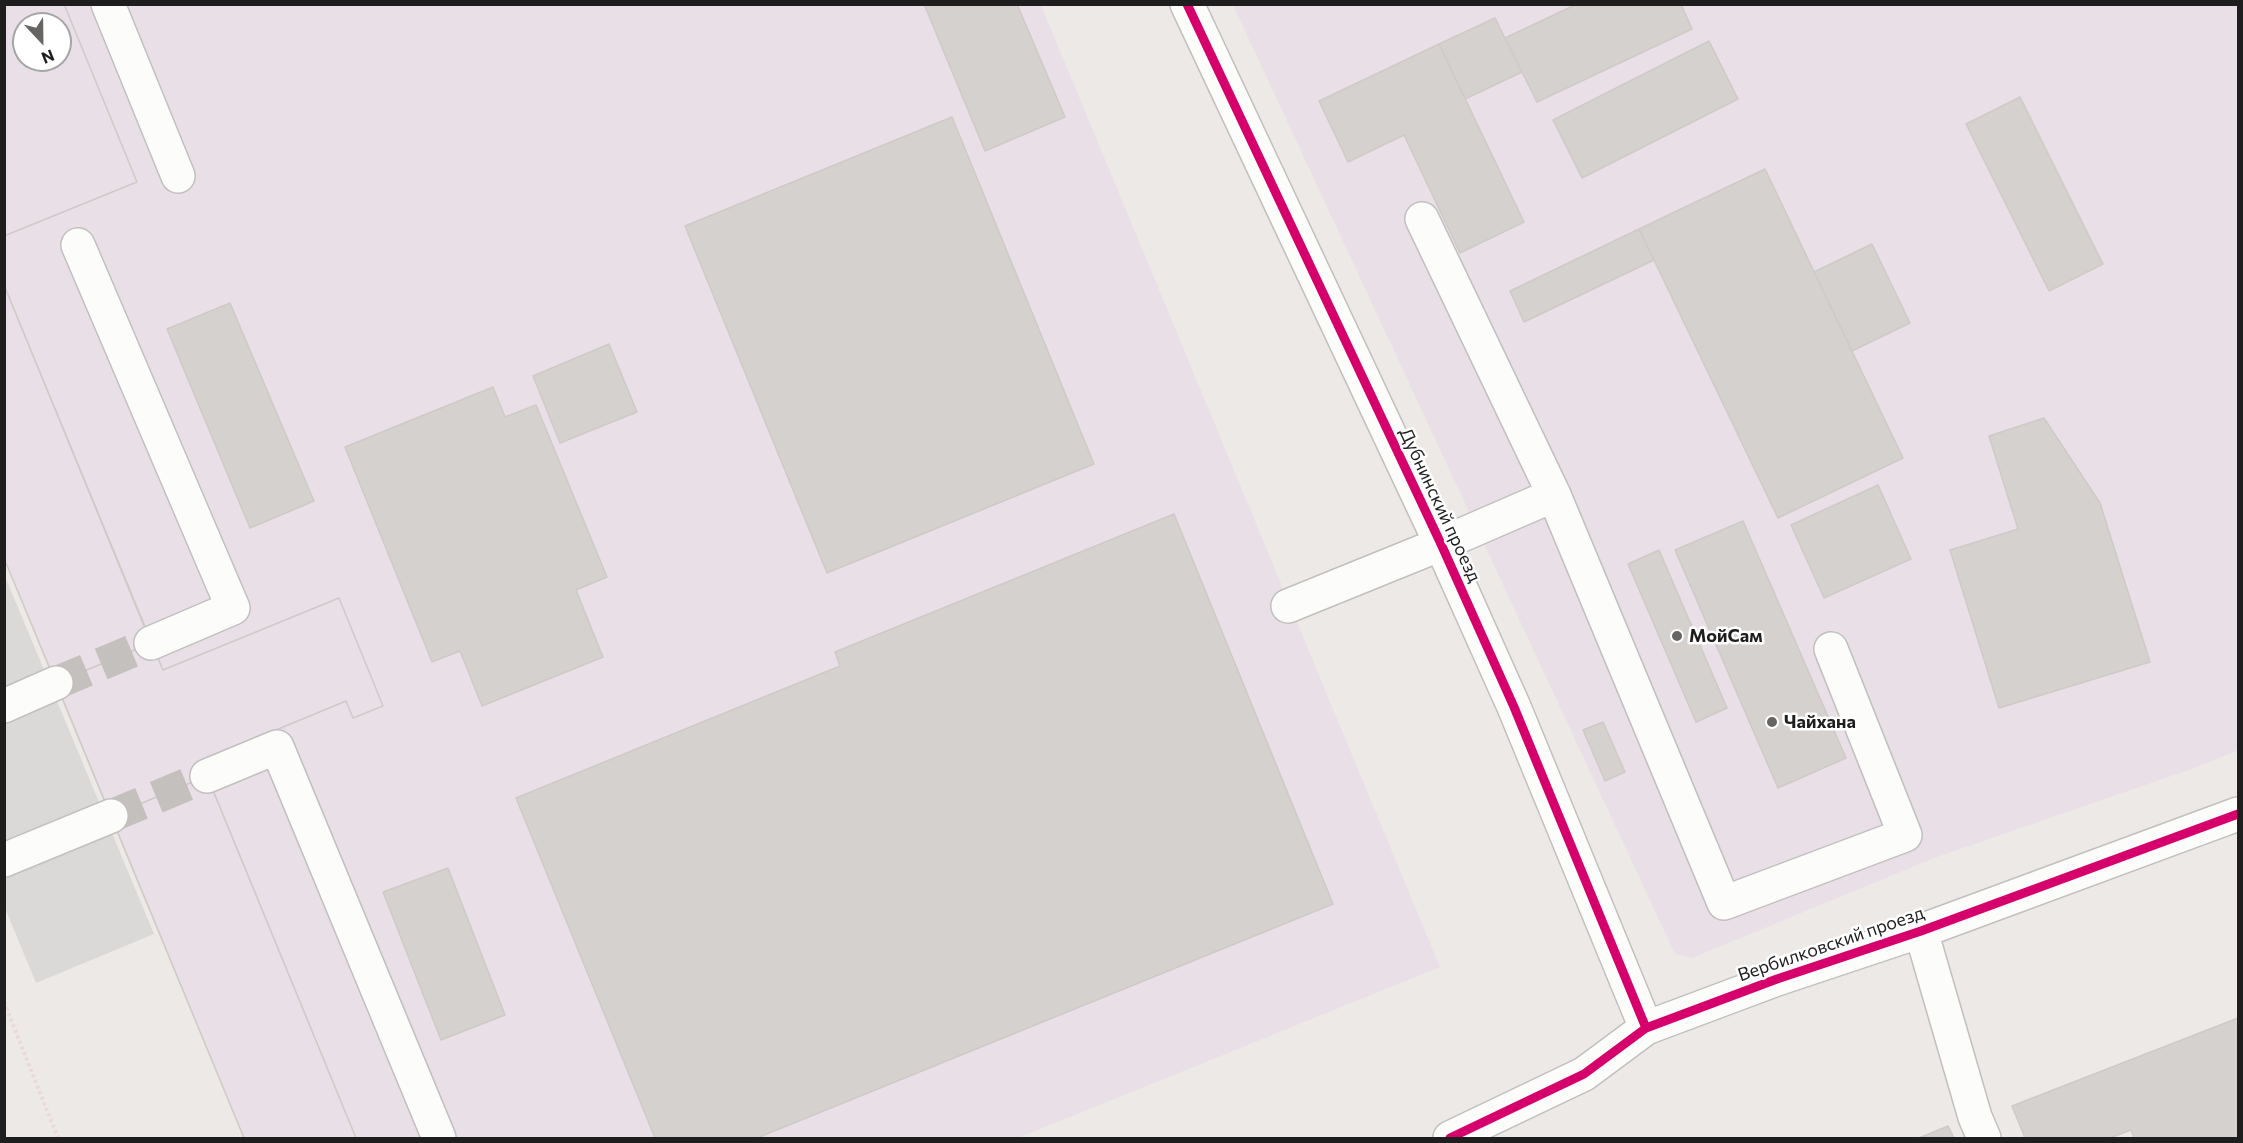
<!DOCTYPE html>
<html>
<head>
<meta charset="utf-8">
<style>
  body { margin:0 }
  #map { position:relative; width:2243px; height:1143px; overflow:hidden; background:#ece9e6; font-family:Commissioner,sans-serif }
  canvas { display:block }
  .frame { position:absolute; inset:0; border:6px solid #1e1e1e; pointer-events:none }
  .north { position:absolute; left:12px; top:12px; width:60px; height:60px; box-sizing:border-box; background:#fff; border:2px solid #a5a5a5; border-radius:50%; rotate:158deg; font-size:16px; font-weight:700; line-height:24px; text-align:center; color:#1e1e1e }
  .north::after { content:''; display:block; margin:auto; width:21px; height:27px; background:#666564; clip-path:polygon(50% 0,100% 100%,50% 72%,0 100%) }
</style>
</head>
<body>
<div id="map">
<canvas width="2243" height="1143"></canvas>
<div class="frame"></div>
<div class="north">N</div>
</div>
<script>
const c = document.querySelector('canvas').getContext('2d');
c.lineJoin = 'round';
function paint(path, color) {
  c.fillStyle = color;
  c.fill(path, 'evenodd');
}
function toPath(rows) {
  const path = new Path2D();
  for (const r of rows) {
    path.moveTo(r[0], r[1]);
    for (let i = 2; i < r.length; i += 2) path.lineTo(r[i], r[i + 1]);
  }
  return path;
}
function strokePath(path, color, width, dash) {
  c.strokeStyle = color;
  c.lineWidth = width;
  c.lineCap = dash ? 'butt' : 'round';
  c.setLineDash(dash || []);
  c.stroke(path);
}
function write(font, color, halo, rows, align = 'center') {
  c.font = font + ' Commissioner,sans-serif';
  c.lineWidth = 5;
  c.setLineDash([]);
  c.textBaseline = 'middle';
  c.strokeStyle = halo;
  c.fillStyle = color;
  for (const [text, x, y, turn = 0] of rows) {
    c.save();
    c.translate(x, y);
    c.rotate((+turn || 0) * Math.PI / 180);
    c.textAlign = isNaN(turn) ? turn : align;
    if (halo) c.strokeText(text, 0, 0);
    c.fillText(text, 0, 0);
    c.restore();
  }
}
const industrial = toPath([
  [4,5,1041,5,1440,967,1018,1138,244,1138,5,558],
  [24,24,60,24,60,60,24,60],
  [1233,5,2238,5,2238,750,2200,766,1934,858,1692,958,1675,954]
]);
const parking = toPath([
  [4,574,154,934,36,983,5,908]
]);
const building = toPath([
  [4,4,64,4,137,182,4,236,4,4],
  [24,24,60,24,60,60,24,60,24,24],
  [4,4,64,4,137,182,4,236,4,4],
  [24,24,60,24,60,60,24,60,24,24],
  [924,4,1017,4,1065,117,985,151,924,4],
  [1577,4,1681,4,1692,29,1537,102,1505,38,1577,4],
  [1495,18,1522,72,1465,99,1439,44,1495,18],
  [1709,41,1738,99,1582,178,1553,120,1709,41],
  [1439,44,1524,222,1460,253,1404,135,1348,162,1319,101,1439,44],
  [2020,97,2103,264,2049,291,1966,124,2020,97],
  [952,117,1094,464,827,573,685,226,952,117],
  [1765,169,1903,458,1778,518,1639,229,1765,169],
  [1639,229,1654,260,1524,322,1510,291,1639,229],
  [1872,244,1910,323,1852,351,1814,272,1872,244],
  [4,285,163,670,339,598,383,706,353,718,346,701,201,761,356,1138,244,1138,4,558,4,285],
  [4,285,151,643,56,683,4,558,4,285],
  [230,303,314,501,250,528,167,329,230,303],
  [609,344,637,412,560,443,533,376,609,344],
  [493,387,505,417,536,405,607,577,576,590,603,657,482,706,460,651,432,662,345,447,493,387],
  [2044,418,2100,503,2150,662,1999,708,1950,550,2018,529,1989,436,2044,418],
  [1878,485,1911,559,1824,598,1791,525,1878,485],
  [1174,514,1333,904,757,1138,655,1138,516,798,840,666,835,652,1174,514],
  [1743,521,1846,758,1778,788,1675,550,1743,521],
  [1659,550,1727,708,1696,722,1628,564,1659,550],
  [339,598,383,706,353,718,346,701,201,761,207,776,111,816,56,683,151,643,163,670,339,598],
  [1603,722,1625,772,1605,781,1583,730,1603,722],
  [207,776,356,1138,244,1138,111,816,207,776],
  [448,868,505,1015,441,1040,383,892,448,868],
  [2238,1018,2238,1138,2134,1138,2131,1130,2110,1138,2025,1138,2012,1106,2238,1018],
  [1948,1126,1954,1138,1919,1138,1948,1126]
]);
const minorTunnel = toPath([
  [56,683,151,643],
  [111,816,207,776]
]);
const path = toPath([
  [4,1002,58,1138]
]);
const minor = toPath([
  [108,4,178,176],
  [1187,4,1441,544,1514,707,1646,1028],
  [78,245,233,608,151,643],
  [1554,495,1724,903,1905,835,1831,649],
  [1288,606,1441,544,1554,495,1422,219],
  [4,706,56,683],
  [207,776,277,747,439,1138],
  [4,860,111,816],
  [1921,931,1975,1117,1984,1138],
  [1450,1138,1584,1074,1646,1028,1777,979,1921,931,2238,814]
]);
const cycleway = toPath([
  [1187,4,1441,544,1514,707,1646,1028],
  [1450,1138,1584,1074,1646,1028,1777,979,1921,931,2238,814]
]);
const markers = [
  [1677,636,6,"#666564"],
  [1772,722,6,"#666564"]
];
const streetNames = [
  ["Дубнинский проезд",1440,505,65],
  ["Вербилковский проезд",1831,944,-19]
];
const poiNames = [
  ["МойСам",1689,636],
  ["Чайхана",1784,722]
];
paint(industrial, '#e9dfe7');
paint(parking, '#dad9d7');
paint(building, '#d4d1cf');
strokePath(building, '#cfcac7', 1.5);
strokePath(minorTunnel, '#c3c0be', 33, [33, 16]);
strokePath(minor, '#c2c0bf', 36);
strokePath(path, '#ead9db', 4, [3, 3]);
strokePath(minor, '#fcfcfb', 33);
strokePath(cycleway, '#d6006c', 9);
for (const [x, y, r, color] of markers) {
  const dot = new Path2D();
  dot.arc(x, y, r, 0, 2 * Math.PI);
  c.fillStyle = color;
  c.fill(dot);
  strokePath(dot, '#fff', 2);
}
write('18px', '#1e1e1e', '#fff', streetNames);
write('bold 18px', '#1e1e1e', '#fff', poiNames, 'left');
</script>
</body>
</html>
